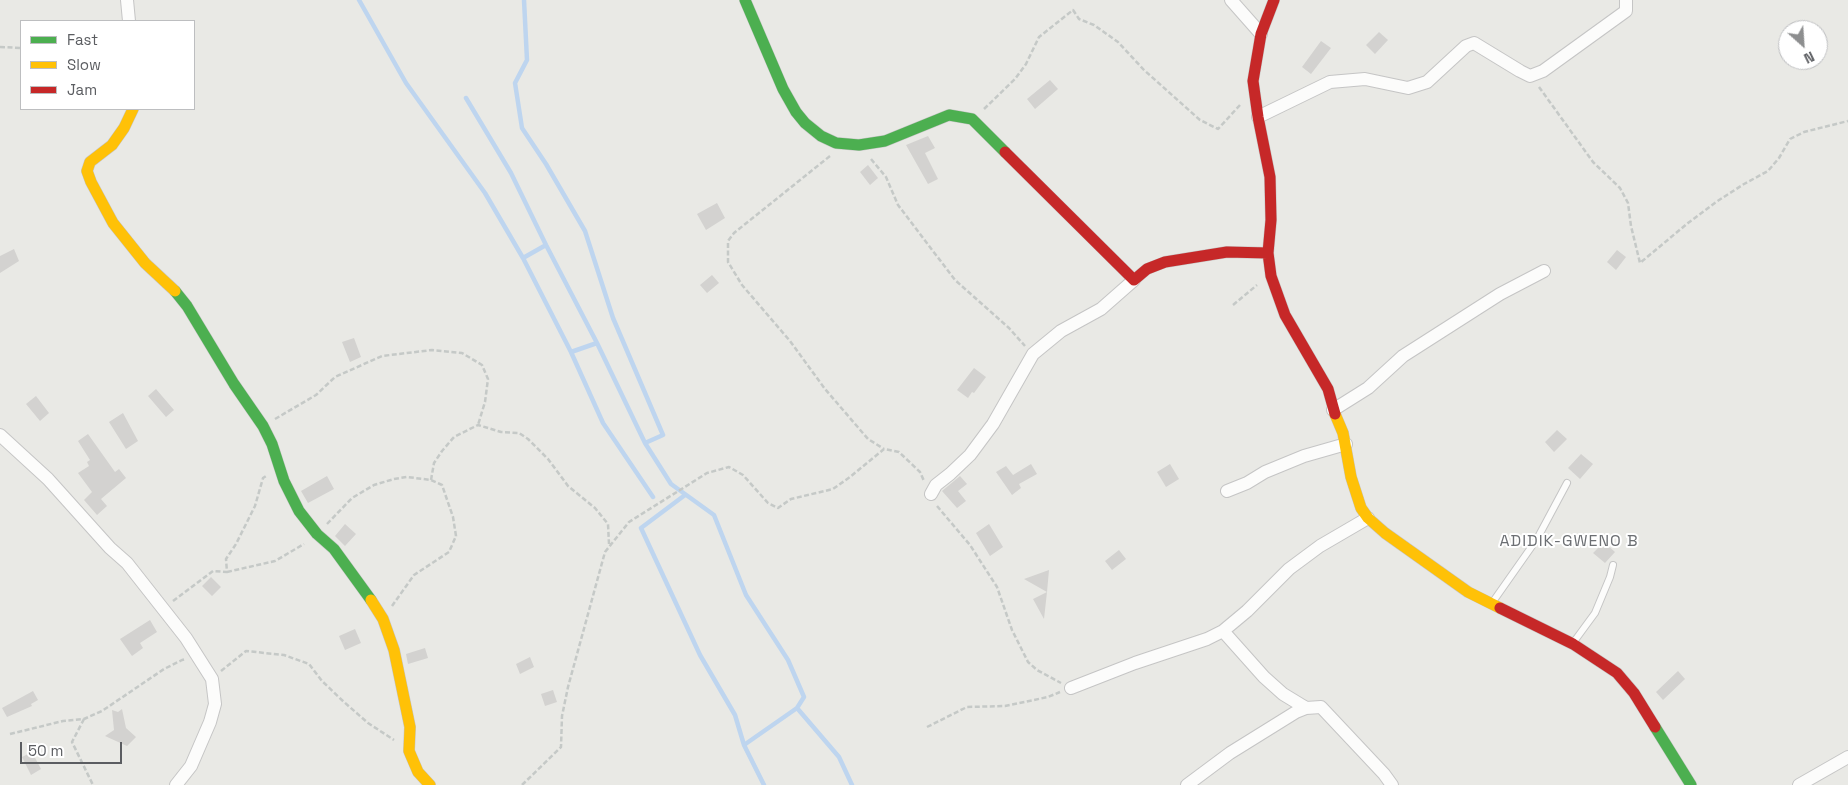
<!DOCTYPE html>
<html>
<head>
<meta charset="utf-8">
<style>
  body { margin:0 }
  #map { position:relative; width:1848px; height:785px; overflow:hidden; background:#e9e9e5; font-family:"Space Grotesk",sans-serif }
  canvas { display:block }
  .legend { position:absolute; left:20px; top:20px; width:175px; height:90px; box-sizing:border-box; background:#fff; border:1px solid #bdbec0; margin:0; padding:6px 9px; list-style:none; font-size:15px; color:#5b5d61 }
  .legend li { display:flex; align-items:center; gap:10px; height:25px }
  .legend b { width:25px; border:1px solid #bdbec0 }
  .north { position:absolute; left:1778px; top:20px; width:50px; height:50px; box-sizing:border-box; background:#fff; border:1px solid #bdbec0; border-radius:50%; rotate:154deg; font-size:14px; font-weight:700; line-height:20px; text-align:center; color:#5b5d61 }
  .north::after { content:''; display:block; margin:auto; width:18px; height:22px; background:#8d8e8f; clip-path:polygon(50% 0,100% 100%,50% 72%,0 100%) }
  .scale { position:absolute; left:20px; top:742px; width:102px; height:22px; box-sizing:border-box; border:2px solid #5b5d61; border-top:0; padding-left:6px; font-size:15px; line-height:18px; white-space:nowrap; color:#5b5d61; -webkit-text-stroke:4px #fff; paint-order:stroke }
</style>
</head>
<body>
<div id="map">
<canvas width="1848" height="785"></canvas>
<ul class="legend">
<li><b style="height:6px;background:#4caf50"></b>Fast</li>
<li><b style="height:6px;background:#ffc107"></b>Slow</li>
<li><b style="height:6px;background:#c62828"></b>Jam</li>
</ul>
<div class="north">N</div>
<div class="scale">50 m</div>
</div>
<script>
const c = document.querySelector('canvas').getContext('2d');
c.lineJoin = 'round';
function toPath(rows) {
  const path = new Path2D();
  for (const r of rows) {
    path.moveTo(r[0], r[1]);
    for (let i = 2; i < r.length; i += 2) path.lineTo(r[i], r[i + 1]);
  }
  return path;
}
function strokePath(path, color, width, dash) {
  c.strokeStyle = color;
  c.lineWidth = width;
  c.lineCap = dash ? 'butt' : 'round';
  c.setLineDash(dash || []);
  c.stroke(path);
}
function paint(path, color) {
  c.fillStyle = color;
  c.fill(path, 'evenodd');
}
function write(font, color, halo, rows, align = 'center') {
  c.font = font + ' "Space Grotesk",sans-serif';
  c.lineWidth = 4;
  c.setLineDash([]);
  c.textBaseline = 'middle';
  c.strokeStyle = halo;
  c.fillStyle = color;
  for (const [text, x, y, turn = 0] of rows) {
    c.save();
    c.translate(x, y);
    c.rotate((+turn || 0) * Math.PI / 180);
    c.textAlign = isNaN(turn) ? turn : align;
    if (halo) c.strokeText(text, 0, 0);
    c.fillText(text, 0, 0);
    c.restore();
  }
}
const stream = toPath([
  [359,0,406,83,485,193,523,258,571,352,603,423,653,497],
  [524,0,527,60,515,83,522,128,546,164,585,231,613,318,663,435,645,443],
  [466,98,511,173,546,245,597,343,645,443,671,484,714,515,746,595,788,660,804,697,797,708],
  [523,258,546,245],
  [571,352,597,343],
  [685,495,641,528,700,655,735,715,744,745,764,785],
  [744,745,797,708,839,757,852,785]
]);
const building = toPath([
  [1379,32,1388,40,1375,54,1366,45],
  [1321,41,1331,48,1311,74,1302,67],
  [1050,80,1058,89,1035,109,1027,99],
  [928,136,935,148,925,153,938,179,928,184,906,145],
  [868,165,878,178,870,185,860,172],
  [717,203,725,218,706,230,697,214],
  [14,249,19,261,0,273,0,256],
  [1617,250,1626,257,1616,270,1607,262],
  [712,275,719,283,707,293,700,285],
  [354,338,361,357,350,362,342,342],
  [974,368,986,377,974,393,972,392,968,398,957,390],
  [156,389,174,410,166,417,148,396],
  [36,396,49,413,40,421,26,404],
  [123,413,138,441,126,449,109,422],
  [1557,430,1567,439,1554,452,1545,442],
  [88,434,115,472,119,469,126,478,101,499,107,506,97,515,84,500,92,492,78,473,89,466,87,462,90,460,78,441],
  [1581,454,1593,464,1580,479,1568,468],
  [1031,464,1037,474,1019,484,1021,488,1012,495,996,472,1006,466,1013,475],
  [1170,464,1179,479,1166,487,1157,472],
  [327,476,334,489,308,503,301,491],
  [960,476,967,484,958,491,966,501,957,508,942,491],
  [345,524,356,534,345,546,335,536],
  [989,524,1003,547,990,556,976,533],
  [1604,542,1615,552,1605,563,1593,553],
  [1119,550,1126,559,1112,570,1105,561],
  [1049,570,1047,592,1044,619,1033,599,1047,592,1024,579],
  [211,577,221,587,212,596,202,586],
  [150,620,157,632,140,643,143,648,132,656,120,639],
  [355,629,361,643,345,650,339,636],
  [425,648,428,658,408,664,406,654],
  [530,657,534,667,520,674,516,664],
  [1678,671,1685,679,1663,700,1656,692],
  [553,690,557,702,545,706,541,694],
  [33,691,38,700,31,704,32,706,7,717,2,708],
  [122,709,126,728,136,737,127,746,105,736,114,730,112,710,118,712],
  [32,752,41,769,31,775,22,757]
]);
const path = toPath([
  [0,47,21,48],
  [1539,87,1593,162,1620,188,1628,203,1631,226,1640,263,1688,223,1716,202,1744,184,1768,171,1779,158,1790,139,1804,132,1848,121],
  [984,109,1015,79,1026,64,1039,37,1073,10,1079,19,1094,25,1118,42,1144,70,1200,120,1218,129,1240,105],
  [830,156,734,233,728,241,728,262,742,285,790,341,825,389,868,439,884,449],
  [871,159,886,177,898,205,955,280,1009,328,1025,346],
  [1233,305,1257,285],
  [275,419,316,395,335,377,382,356,432,350,462,353,482,365,488,379,485,402,478,425],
  [431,480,434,463,442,451,454,437,478,425,501,432,519,433,528,439,548,459,568,486,595,508,608,524,609,544],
  [937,506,970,545,997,587,1012,630,1028,662,1037,670,1061,683],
  [327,524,352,498,374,485,394,479,407,477,431,480,442,485,453,517,456,536,449,552,414,575,392,606],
  [227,572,275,561,304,544],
  [173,601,213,571,227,572,226,559,236,544,255,506,263,478,266,476],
  [221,671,246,651,284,655,309,664,322,681,344,702,368,723,394,740],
  [84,719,72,742,93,785],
  [927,727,967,707,1005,706,1048,697,1060,692],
  [10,734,63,721,84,719,102,711,164,669,182,660,186,659],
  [522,785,561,747,562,716,568,687,605,552,629,522,707,473,729,467,743,475,768,503,778,508,791,499,833,489,850,477,884,449,899,452,920,472,924,481]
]);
const lane = toPath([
  [1492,603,1537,539,1567,483],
  [1573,643,1595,613,1610,577,1613,565]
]);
const street = toPath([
  [127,0,129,21],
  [1231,0,1261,34],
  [1258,117,1330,82,1365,79,1408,88,1427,82,1466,46,1474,43,1520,71,1530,76,1543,71,1626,11,1626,0],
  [1333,410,1368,388,1403,356,1500,294,1544,271],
  [0,435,48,479,110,548,127,563,186,638,212,679,215,704,210,722,191,766,176,785],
  [1227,491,1247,483,1265,472,1304,456,1346,444],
  [931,494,936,485,950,474,970,455,993,424,1033,354,1061,331,1101,309,1134,280],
  [1223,631,1264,677,1283,694,1306,708],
  [1071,688,1135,663,1207,639,1223,631,1247,611,1289,569,1320,546,1368,518],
  [1187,785,1230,753,1296,712,1306,708,1321,707,1384,774,1392,785],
  [1799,785,1848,757]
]);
const fast = toPath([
  [745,0,783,89,796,112,805,123,821,136,836,143,859,145,885,141,949,115,972,119,1005,152],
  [175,291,187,306,234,384,263,426,272,444,284,481,299,511,317,534,334,549,371,600],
  [1655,727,1691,785]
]);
const slow = toPath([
  [133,109,124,128,112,145,90,162,87,171,91,182,113,223,145,263,175,291],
  [1335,414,1343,433,1351,477,1361,508,1368,518,1385,533,1468,592,1500,608],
  [371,600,383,619,394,650,410,727,409,751,418,772,430,785]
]);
const jam = toPath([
  [1274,0,1261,34,1253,81,1258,117,1270,177,1271,220,1268,253,1271,276,1285,315,1328,389,1335,414],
  [1005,152,1134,280,1147,269,1165,262,1227,252,1268,253],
  [1500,608,1573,644,1617,673,1634,693,1655,727]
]);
const quarterNames = [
  ["ADIDIK-GWENO B",1569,542]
];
strokePath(stream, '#bed5ef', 4.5);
paint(building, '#d3d2d0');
strokePath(lane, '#c5c5c5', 8);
strokePath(street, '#c5c5c5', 14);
strokePath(fast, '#c5c5c5', 12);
strokePath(slow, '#c5c5c5', 12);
strokePath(jam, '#c5c5c5', 12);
strokePath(path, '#c5c9c7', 2.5, [5, 2.5]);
strokePath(lane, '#fcfcfb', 6);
strokePath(street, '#fcfcfb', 12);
strokePath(fast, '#4caf50', 11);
strokePath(slow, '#ffc107', 11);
strokePath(jam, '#c62828', 11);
c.letterSpacing = '1px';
write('16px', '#6c6f73', '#fff', quarterNames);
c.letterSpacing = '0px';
</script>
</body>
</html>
